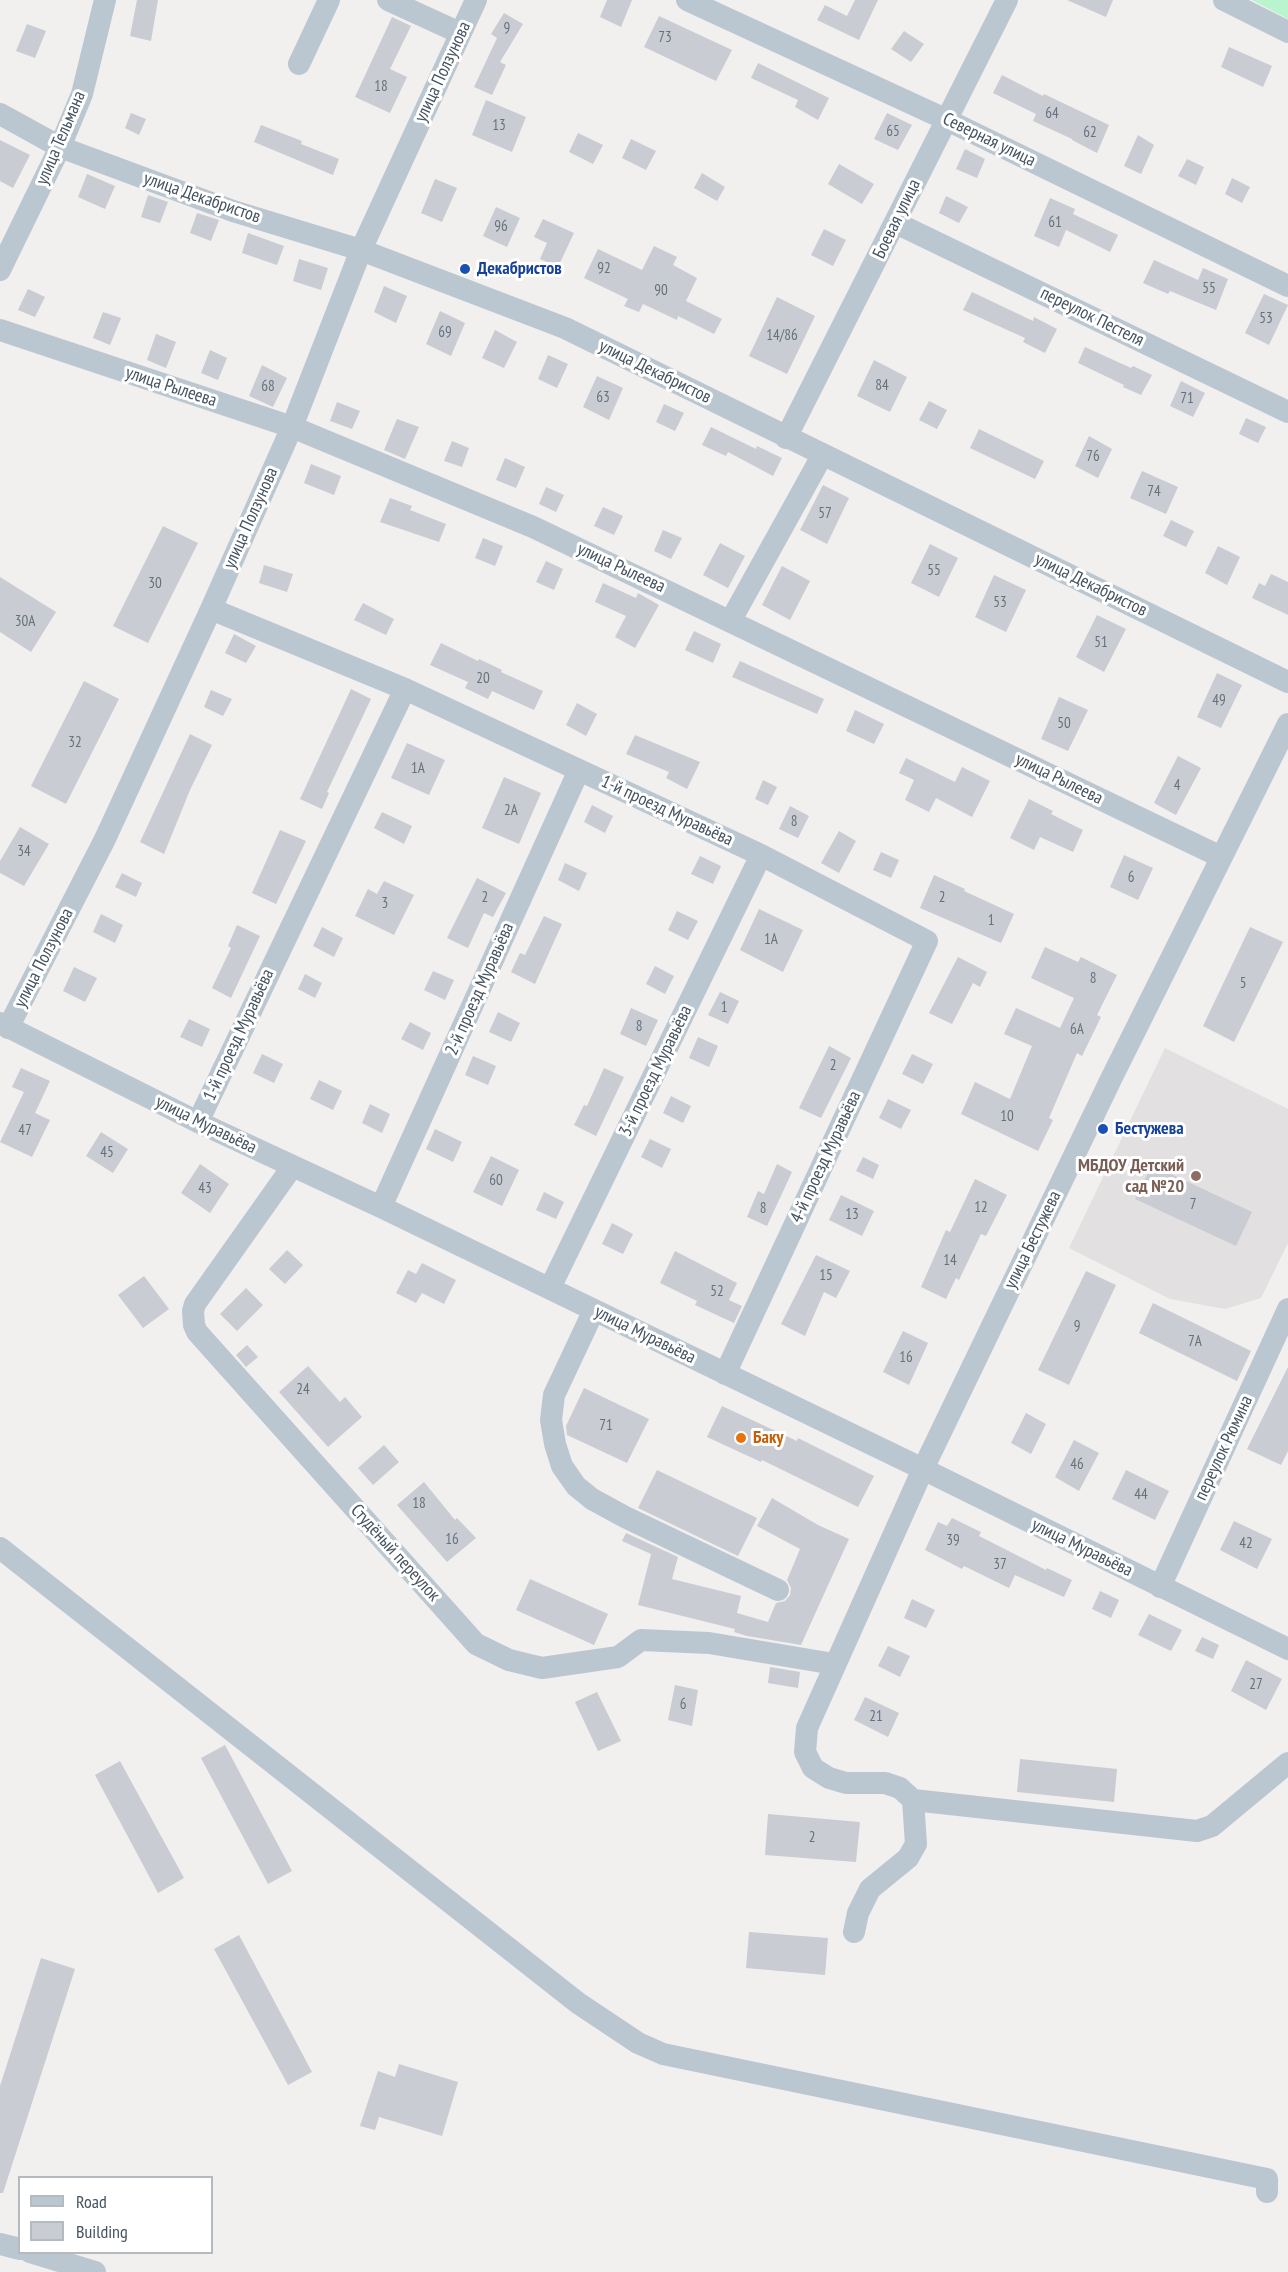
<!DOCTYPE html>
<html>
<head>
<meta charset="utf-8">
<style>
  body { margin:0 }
  #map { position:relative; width:1288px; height:2272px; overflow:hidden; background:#f2efef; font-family:"PT Sans Narrow",sans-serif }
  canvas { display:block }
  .legend { position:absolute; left:18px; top:2176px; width:195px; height:78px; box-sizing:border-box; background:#fff; border:2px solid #b5babf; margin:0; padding:8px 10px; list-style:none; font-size:18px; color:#45535f }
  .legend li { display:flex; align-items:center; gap:12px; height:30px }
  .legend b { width:30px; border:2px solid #b5babf }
</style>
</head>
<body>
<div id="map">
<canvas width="1288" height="2272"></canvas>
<ul class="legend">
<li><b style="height:8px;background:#bbc7d0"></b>Road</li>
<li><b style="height:16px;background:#c9ccd2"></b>Building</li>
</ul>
</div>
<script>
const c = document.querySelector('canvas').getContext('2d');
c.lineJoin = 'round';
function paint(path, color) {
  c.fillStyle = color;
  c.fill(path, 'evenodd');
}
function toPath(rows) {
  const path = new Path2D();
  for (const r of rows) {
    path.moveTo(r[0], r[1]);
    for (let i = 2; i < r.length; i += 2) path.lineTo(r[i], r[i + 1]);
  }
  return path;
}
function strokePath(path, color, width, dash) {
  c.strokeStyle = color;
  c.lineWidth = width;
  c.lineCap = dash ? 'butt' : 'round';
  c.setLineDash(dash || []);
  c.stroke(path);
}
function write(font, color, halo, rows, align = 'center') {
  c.font = font + ' "PT Sans Narrow",sans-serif';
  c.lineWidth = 6;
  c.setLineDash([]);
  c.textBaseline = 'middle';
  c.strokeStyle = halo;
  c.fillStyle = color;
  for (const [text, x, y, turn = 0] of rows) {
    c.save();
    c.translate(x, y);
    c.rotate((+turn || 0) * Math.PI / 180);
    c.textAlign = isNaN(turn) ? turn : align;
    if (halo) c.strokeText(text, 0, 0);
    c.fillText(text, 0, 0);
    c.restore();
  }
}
const education = toPath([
  [1165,1048,1288,1109,1288,1243,1261,1298,1225,1309,1170,1299,1069,1248]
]);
const green = toPath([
  [1252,0,1288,0,1288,19]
]);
const building = toPath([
  [137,0,158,0,151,41,130,36],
  [607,0,632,0,621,27,600,17],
  [855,0,878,0,859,40,817,20,825,5,847,16],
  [1067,0,1113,0,1106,17],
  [504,13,523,24,500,62,506,65,492,95,474,87,497,38,491,34],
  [659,16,732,50,716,81,644,47],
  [392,17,411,26,390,69,407,77,390,113,355,97],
  [27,24,46,31,35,58,16,51],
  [904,31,924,44,911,62,891,49],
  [1229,47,1272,66,1263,87,1221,67],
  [758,63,829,98,818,120,795,107,798,100,751,78],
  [1002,75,1043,96,1044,94,1109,125,1097,153,1072,140,1072,139,1033,121,1036,114,993,93],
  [486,100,526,117,512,152,472,135],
  [131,113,146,119,139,135,125,128],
  [887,113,912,125,898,150,874,139],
  [261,125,302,141,301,144,339,159,333,175,254,142],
  [578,133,603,145,593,164,569,152],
  [1138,135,1154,145,1141,174,1124,166],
  [631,139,656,151,646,170,622,158],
  [0,140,30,155,13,188,0,181],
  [965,149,985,159,977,178,956,169],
  [1187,159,1204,167,1196,185,1178,176],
  [839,164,874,184,862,204,828,184],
  [702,173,725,187,717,201,694,188],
  [87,174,115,186,105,209,78,197],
  [1232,178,1250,187,1242,203,1225,194],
  [435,179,457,188,442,222,421,213],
  [148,195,168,202,160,223,141,217],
  [946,196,968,207,959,223,939,213],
  [1050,198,1075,209,1073,214,1118,235,1110,252,1066,230,1059,247,1034,236],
  [496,207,520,218,507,247,483,236],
  [197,213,219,220,211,241,190,233],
  [543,219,574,233,558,267,540,259,547,243,534,237],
  [824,229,846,240,833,266,811,255],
  [248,233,284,246,277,265,242,253],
  [654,246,677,257,673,265,697,278,686,301,722,319,714,334,678,316,677,320,643,304,639,312,624,306,628,299,584,278,598,249,642,270],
  [299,259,328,268,321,290,293,281],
  [1154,260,1198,280,1203,268,1228,279,1216,310,1170,291,1168,294,1143,283],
  [384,286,407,296,396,323,374,312],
  [28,289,45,297,35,317,18,310],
  [972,292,1033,321,1034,317,1057,329,1045,353,1023,342,1025,338,963,310],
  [1264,294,1288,305,1269,345,1245,333],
  [777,297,815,316,787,374,749,356],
  [440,311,465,323,451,356,426,344],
  [103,312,121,318,110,345,93,338],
  [495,330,517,342,504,368,482,358],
  [156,334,176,342,166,368,147,360],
  [1085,347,1131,368,1133,366,1152,375,1141,395,1123,387,1124,385,1078,363],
  [210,350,227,358,218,380,201,373],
  [548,355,568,364,557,388,538,379],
  [874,360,907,377,890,412,857,396],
  [262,365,287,378,273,407,249,396],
  [597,376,623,388,609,420,583,407],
  [1181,381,1205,393,1193,417,1170,406],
  [929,401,947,410,937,429,919,420],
  [337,402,360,411,352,429,330,421],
  [664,404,684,413,675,431,656,422],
  [1246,418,1266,427,1258,443,1239,434],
  [397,419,419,427,405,459,384,450],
  [711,427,756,449,757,446,782,458,773,476,728,452,726,456,702,445],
  [979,429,1044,461,1035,479,970,448],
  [1089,436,1112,449,1098,478,1075,466],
  [452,441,469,448,462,467,444,461],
  [505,458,525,467,516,488,496,480],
  [311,464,341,476,334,495,304,483],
  [1142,471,1178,487,1166,514,1130,498],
  [823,485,849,498,827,544,800,530],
  [546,487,564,495,556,512,539,504],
  [390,498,412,506,410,510,446,524,439,542,380,522],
  [603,507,623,516,614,535,594,526],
  [1171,520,1194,531,1186,547,1163,536],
  [163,526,198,543,148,643,113,626],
  [663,530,682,538,671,559,654,551],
  [483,538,503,546,495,566,475,558],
  [720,543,745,556,728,588,703,575],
  [930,544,958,558,939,597,911,583],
  [1218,546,1240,557,1227,585,1205,573],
  [546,561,563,569,554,590,536,582],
  [264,565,293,574,287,592,259,583],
  [782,566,810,581,790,620,762,605],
  [1271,574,1288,582,1288,615,1252,598,1259,583,1265,586],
  [994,575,1026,590,1006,632,975,617],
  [0,577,56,612,31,652,0,632],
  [603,583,636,598,638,593,659,605,635,648,615,637,626,616,595,602],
  [363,603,394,619,386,635,354,620],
  [1097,615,1126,629,1104,672,1076,657],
  [694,631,721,644,713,663,685,650],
  [234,634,256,646,246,663,225,653],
  [441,643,478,661,479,659,502,670,501,672,543,691,534,710,492,691,488,699,465,688,468,682,430,665],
  [740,661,824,699,817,714,732,677],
  [1217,673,1242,685,1221,728,1197,717],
  [84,681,119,699,66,804,31,786],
  [351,689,371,699,327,792,329,793,322,809,300,799],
  [211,690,232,699,223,716,204,707],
  [1059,697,1088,710,1068,751,1041,739],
  [577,703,597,714,586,736,566,725],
  [855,710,884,724,874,744,846,731],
  [190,734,212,745,190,790,164,854,140,842],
  [635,735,700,762,687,789,666,778,669,772,626,754],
  [407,743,445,760,429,795,391,778],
  [1178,756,1201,768,1176,815,1154,803],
  [906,758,955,782,962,767,990,781,972,817,936,798,929,812,905,800,914,780,899,773],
  [504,777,541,793,519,844,482,828],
  [763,780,777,787,768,805,755,799],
  [1029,799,1053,811,1051,814,1083,830,1073,852,1040,837,1034,850,1010,838],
  [592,805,613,816,605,833,584,822],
  [790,806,809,816,798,838,779,829],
  [382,812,412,826,404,844,374,828],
  [20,827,49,844,24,886,0,873,0,861],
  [280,830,306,841,276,904,252,893],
  [839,831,856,841,839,873,821,863],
  [881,852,899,860,891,878,873,870],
  [1124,855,1153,868,1138,900,1110,887],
  [700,856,721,866,713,884,691,874],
  [565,863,587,873,579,891,558,880],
  [122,873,142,883,136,897,115,887],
  [934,875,965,889,964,891,1014,914,1001,943,920,908],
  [477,878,506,893,493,917,484,913,468,948,447,938],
  [384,881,414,895,394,935,355,916,368,889,377,894],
  [759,909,803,930,783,972,740,950],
  [677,911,698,921,688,940,668,930],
  [101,914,123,925,115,943,93,932],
  [544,916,562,924,535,984,511,972,520,953,525,955],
  [237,925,260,936,231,998,212,988,231,948,228,946],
  [322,927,343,938,334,957,313,946],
  [1250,927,1283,942,1234,1042,1203,1026],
  [1045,947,1078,962,1081,957,1117,975,1097,1015,1101,1017,1082,1056,1077,1053,1049,1118,1053,1120,1038,1151,961,1114,975,1082,1010,1099,1032,1046,1004,1034,1016,1008,1060,1028,1074,998,1031,978],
  [958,957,987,972,980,987,973,983,952,1024,929,1013],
  [655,966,674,976,665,994,646,984],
  [74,967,97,978,85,1002,63,991],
  [433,971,454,980,445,1000,424,990],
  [305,974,322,983,315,998,298,989],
  [720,992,739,1001,728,1024,708,1015],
  [631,1008,658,1020,646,1046,620,1034],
  [498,1012,520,1023,511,1042,489,1032],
  [189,1019,210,1029,202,1047,180,1037],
  [410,1022,431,1033,423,1050,401,1039],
  [698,1037,718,1046,709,1067,689,1058],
  [829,1046,851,1058,821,1118,799,1108],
  [262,1054,283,1064,274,1083,253,1073],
  [912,1054,933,1064,923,1084,902,1074],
  [473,1056,496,1066,488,1085,465,1075],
  [21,1068,50,1081,35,1113,50,1120,32,1157,0,1142,24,1092,12,1087],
  [604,1068,624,1077,596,1136,574,1125,584,1105,587,1106],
  [319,1080,342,1091,333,1110,310,1099],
  [671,1096,691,1106,683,1123,663,1113],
  [888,1099,911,1110,901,1129,879,1118],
  [370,1104,390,1114,382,1133,362,1123],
  [435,1129,462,1142,453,1162,426,1149],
  [101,1132,128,1149,113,1173,86,1156],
  [650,1139,671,1149,662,1168,641,1157],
  [491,1156,519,1170,502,1206,473,1192],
  [863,1157,879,1165,873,1179,856,1171],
  [200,1164,229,1184,210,1213,181,1193],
  [777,1164,792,1172,767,1226,747,1217,758,1191,764,1194],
  [1152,1165,1252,1212,1236,1246,1135,1199],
  [975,1179,1007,1195,986,1236,981,1234,959,1280,956,1278,946,1299,921,1287,946,1230,950,1232],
  [544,1192,564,1202,556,1219,536,1210],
  [841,1195,874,1211,862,1236,829,1220],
  [612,1223,633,1234,623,1254,602,1244],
  [287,1250,303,1265,285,1284,269,1269],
  [675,1251,737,1283,729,1300,742,1306,734,1323,695,1305,697,1301,660,1283],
  [816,1255,850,1271,836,1298,824,1292,805,1336,781,1324],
  [422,1263,456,1280,444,1304,422,1293,416,1303,396,1293,408,1270,416,1274],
  [1086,1271,1116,1285,1069,1385,1038,1370],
  [144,1276,169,1309,143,1328,118,1295],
  [246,1288,263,1305,237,1331,220,1314],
  [1153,1303,1251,1351,1237,1381,1139,1333],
  [903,1331,928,1343,909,1385,883,1372],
  [247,1345,258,1357,246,1367,236,1355],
  [308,1366,340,1402,345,1397,362,1417,328,1447,279,1392],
  [1288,1367,1288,1451,1281,1465,1247,1449],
  [584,1388,649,1419,627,1463,567,1435,566,1426],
  [722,1406,797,1441,798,1438,874,1476,858,1507,762,1460,761,1462,707,1437],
  [1026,1413,1046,1424,1031,1454,1011,1443],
  [1074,1440,1099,1453,1079,1491,1055,1477],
  [384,1445,399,1462,373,1485,358,1468],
  [657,1470,757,1518,738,1556,638,1508],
  [1126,1470,1169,1491,1155,1520,1112,1499],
  [424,1482,455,1520,457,1518,476,1538,447,1562,397,1505],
  [772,1498,818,1525,849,1539,801,1645,747,1636,734,1632,735,1629,638,1605,651,1554,622,1541,626,1533,678,1557,672,1579,741,1596,737,1613,768,1622,776,1603,785,1601,790,1595,791,1588,787,1580,800,1549,757,1526],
  [952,1518,981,1532,979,1536,1046,1570,1047,1568,1072,1580,1064,1597,1015,1575,1009,1588,964,1566,962,1569,925,1550,938,1522,947,1526],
  [1234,1521,1272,1539,1257,1569,1220,1550],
  [530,1579,608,1614,594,1645,516,1610],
  [1100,1591,1119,1600,1111,1618,1092,1609],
  [912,1599,935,1610,926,1628,904,1618],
  [1149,1614,1182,1630,1171,1651,1138,1635],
  [1202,1637,1219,1645,1213,1659,1195,1651],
  [888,1646,910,1656,900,1677,878,1666],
  [1246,1660,1282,1679,1266,1710,1231,1691],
  [770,1667,800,1672,798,1688,768,1683],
  [675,1685,698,1690,692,1726,668,1720],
  [597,1692,621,1741,598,1751,575,1702],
  [865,1697,899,1713,888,1737,854,1720],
  [225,1745,292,1871,268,1884,201,1758],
  [1020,1759,1117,1769,1114,1802,1017,1792],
  [120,1761,184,1878,158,1893,95,1775],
  [768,1814,860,1822,856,1862,765,1855],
  [749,1932,828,1938,825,1975,746,1968],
  [239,1935,312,2072,288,2085,214,1949],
  [41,1958,75,1969,3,2193,0,2193,0,2086],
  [399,2064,458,2082,442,2136,379,2117,375,2130,360,2126,378,2071,395,2077]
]);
const minor = toPath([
  [388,0,460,33],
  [687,0,945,119,1288,286],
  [1224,0,1288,32],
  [299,64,329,0],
  [0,114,60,147,233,211,361,250,565,328,1288,682],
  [896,223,1288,412],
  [0,270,60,147,82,94,105,0],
  [0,330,292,427,533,527,1221,857],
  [786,438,1007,0],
  [211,609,405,689,579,770,761,855,927,941,725,1374],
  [731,620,823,454],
  [1288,724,1112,1077,923,1469,807,1728,805,1752,813,1768,829,1778,846,1783,885,1783,900,1788,913,1800,1197,1831,1212,1826,1288,1763],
  [0,1023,198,1122,381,1207,923,1469,1288,1649],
  [8,1028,105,839,211,609,292,427,361,250,476,0],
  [198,1122,405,689],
  [292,1167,195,1304,193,1311,194,1325,197,1332,476,1644,509,1660,542,1668,618,1657,641,1640,709,1643,834,1664],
  [381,1207,579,770],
  [550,1288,761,855],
  [594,1310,554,1395,551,1420,555,1444,562,1466,576,1486,592,1499,625,1517,778,1590],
  [0,1548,578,2003,638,2043,663,2054,1267,2179,1267,2192],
  [1160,1587,1288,1309],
  [854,1932,858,1913,870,1889,908,1858,916,1844,913,1800],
  [0,2244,20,2249],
  [30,2252,95,2272]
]);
const markers = [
  [465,269,6,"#1a4fb4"],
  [1103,1129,6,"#1a4fb4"],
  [1196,1176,6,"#8d6e63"],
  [741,1438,6,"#e8710a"]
];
const numberNames = [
  ["9",507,29],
  ["73",665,38],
  ["18",381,87],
  ["64",1052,114],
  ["13",499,126],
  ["65",893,132],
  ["62",1090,133],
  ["61",1055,223],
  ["96",501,227],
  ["92",604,269],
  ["55",1209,289],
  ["90",661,291],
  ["53",1266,319],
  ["69",445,333],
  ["14/86",782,336],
  ["84",882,386],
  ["68",268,387],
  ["63",603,398],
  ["71",1187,399],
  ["76",1093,457],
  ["74",1154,492],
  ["57",825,514],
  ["55",934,571],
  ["30",155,584],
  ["53",1000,603],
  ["30А",25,622],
  ["51",1101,643],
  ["20",483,679],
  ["49",1219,701],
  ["50",1064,724],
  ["32",75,743],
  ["1А",418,769],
  ["4",1177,786],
  ["2А",511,811],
  ["8",794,822],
  ["34",24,852],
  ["6",1131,878],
  ["2",485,898],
  ["2",942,898],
  ["3",385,904],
  ["1",991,921],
  ["1А",771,940],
  ["8",1093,979],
  ["5",1243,984],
  ["1",724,1008],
  ["8",639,1027],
  ["6А",1077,1030],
  ["2",833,1066],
  ["10",1007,1117],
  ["47",25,1131],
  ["45",107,1153],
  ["60",496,1181],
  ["43",205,1189],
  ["7",1193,1205],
  ["12",981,1208],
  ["8",763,1209],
  ["13",852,1215],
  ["14",950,1261],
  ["15",826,1276],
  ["52",717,1292],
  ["9",1077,1327],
  ["7А",1195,1342],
  ["16",906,1358],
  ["24",303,1390],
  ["71",606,1426],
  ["46",1077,1465],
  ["44",1141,1495],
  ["18",419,1504],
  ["16",452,1540],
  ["39",953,1541],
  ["42",1246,1544],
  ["37",1000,1565],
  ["27",1256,1685],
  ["6",683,1705],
  ["21",876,1717],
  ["2",812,1838]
];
const streetNames = [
  ["улица Ползунова",443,72,-65],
  ["улица Тельмана",61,138,-67],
  ["Северная улица",989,140,26],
  ["улица Декабристов",202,198,19],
  ["Боевая улица",897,219,-64],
  ["переулок Пестеля",1092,317,26],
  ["улица Декабристов",655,372,26],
  ["улица Рылеева",171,387,18],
  ["улица Ползунова",251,518,-66],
  ["улица Рылеева",621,568,25],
  ["улица Декабристов",1091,585,26],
  ["улица Рылеева",1059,779,26],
  ["1-й проезд Муравьёва",667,811,25],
  ["улица Ползунова",44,958,-63],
  ["2-й проезд Муравьёва",480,989,-66],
  ["1-й проезд Муравьёва",239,1035,-65],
  ["3-й проезд Муравьёва",656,1071,-64],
  ["улица Муравьёва",206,1125,26],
  ["4-й проезд Муравьёва",826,1157,-65],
  ["улица Бестужева",1033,1240,-64],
  ["улица Муравьёва",645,1335,26],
  ["переулок Рюмина",1224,1448,-65],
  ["улица Муравьёва",1082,1548,26],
  ["Студёный переулок",395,1553,48]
];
const transitNames = [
  ["Декабристов",477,269],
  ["Бестужева",1115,1129]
];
const educationNames = [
  ["МБДОУ Детский",1184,1166],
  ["сад №20",1184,1187]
];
const foodNames = [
  ["Баку",753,1438]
];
paint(education, '#e3e0e1');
paint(green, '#b9f4cf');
paint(building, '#c9ccd2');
strokePath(minor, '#bbc7d0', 22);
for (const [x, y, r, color] of markers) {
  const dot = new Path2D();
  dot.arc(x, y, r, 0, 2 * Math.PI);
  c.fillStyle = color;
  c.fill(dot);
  strokePath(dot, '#fff', 2);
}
write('15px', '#66717c', null, numberNames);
write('18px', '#45535f', '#fff', streetNames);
write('bold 18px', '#164399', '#fff', transitNames, 'left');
write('bold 18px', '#785e54', '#fff', educationNames, 'right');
write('bold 18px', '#c56008', '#fff', foodNames, 'left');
</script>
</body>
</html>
